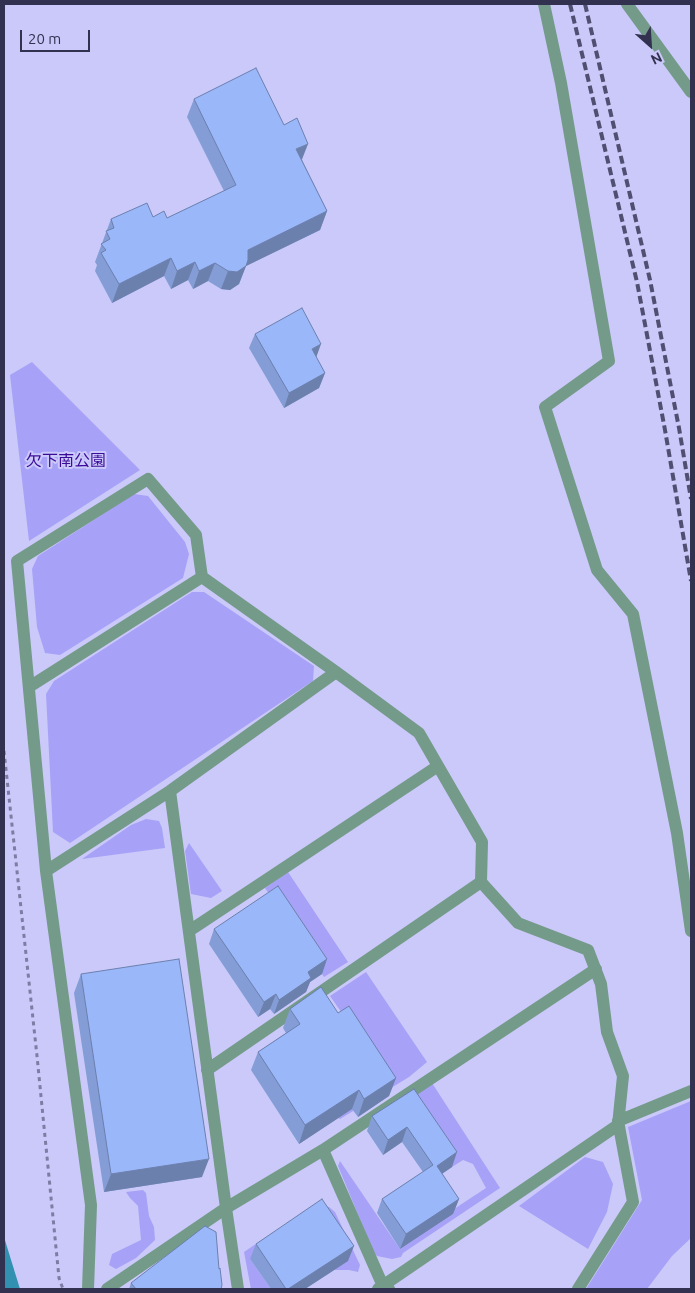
<!DOCTYPE html>
<html>
<head>
<meta charset="utf-8">
<style>
  body { margin:0 }
  #map { position:relative; width:695px; height:1293px; overflow:hidden; background:#cac9f9; font-family:Ubuntu,sans-serif }
  canvas { display:block }
  .frame { position:absolute; inset:0; border:5px solid #333150; pointer-events:none }
  .north { position:absolute; left:625px; top:20px; width:50px; height:50px; -webkit-text-stroke:4px #cac9f9; paint-order:stroke; rotate:154deg; font-size:14px; font-weight:700; line-height:20px; text-align:center; color:#333150 }
  .north::after { content:''; display:block; margin:auto; width:18px; height:22px; background:#333150; clip-path:polygon(50% 0,100% 100%,50% 72%,0 100%) }
  .scale { position:absolute; left:20px; top:30px; width:70px; height:22px; box-sizing:border-box; border:2px solid #333150; border-top:0; padding-left:6px; font-size:15px; line-height:18px; white-space:nowrap; color:#333150; -webkit-text-stroke:4px #cac9f9; paint-order:stroke }
</style>
</head>
<body>
<div id="map">
<canvas width="695" height="1293"></canvas>
<div class="frame"></div>
<div class="north">N</div>
<div class="scale">20 m</div>
</div>
<script>
const c = document.querySelector('canvas').getContext('2d');
c.lineJoin = 'round';
function paint(path, color) {
  c.fillStyle = color;
  c.fill(path, 'evenodd');
}
function toPath(rows) {
  const path = new Path2D();
  for (const r of rows) {
    path.moveTo(r[0], r[1]);
    for (let i = 2; i < r.length; i += 2) path.lineTo(r[i], r[i + 1]);
  }
  return path;
}
function strokePath(path, color, width, dash) {
  c.strokeStyle = color;
  c.lineWidth = width;
  c.lineCap = dash ? 'butt' : 'round';
  c.setLineDash(dash || []);
  c.stroke(path);
}
function write(font, color, halo, rows, align = 'center') {
  c.font = font + ' Ubuntu,"Noto Sans JP",sans-serif';
  c.lineWidth = 4;
  c.setLineDash([]);
  c.textBaseline = 'middle';
  c.strokeStyle = halo;
  c.fillStyle = color;
  for (const [text, x, y, turn = 0] of rows) {
    c.save();
    c.translate(x, y);
    c.rotate((+turn || 0) * Math.PI / 180);
    c.textAlign = isNaN(turn) ? turn : align;
    if (halo) c.strokeText(text, 0, 0);
    c.fillText(text, 0, 0);
    c.restore();
  }
}
const green = toPath([
  [32,362,140,470,29,541,10,375],
  [134,494,148,496,185,542,189,554,183,578,60,655,45,653,37,627,32,569,38,556],
  [192,592,204,592,314,666,313,681,70,843,53,832,46,694,54,681],
  [146,819,159,821,162,828,165,848,82,859,131,825],
  [189,843,222,891,211,898,191,894,185,851],
  [288,872,348,962,324,977,265,888],
  [366,972,427,1062,409,1077,340,1119,338,1118,386,1076,330,996],
  [432,1083,500,1188,403,1253,401,1257,392,1259,377,1256,374,1253,338,1166,340,1161,400,1249,453,1214,451,1211,486,1188,473,1164,463,1160,452,1167,407,1101],
  [691,1101,691,1238,672,1256,647,1289,586,1289,642,1200,628,1127],
  [585,1157,603,1162,613,1184,607,1212,588,1249,519,1206],
  [143,1190,146,1193,149,1216,154,1227,155,1240,136,1258,116,1269,109,1265,112,1254,141,1240,138,1206,130,1198,126,1192],
  [318,1204,329,1207,335,1212,360,1265,358,1272,349,1270,334,1270,348,1260,291,1223,297,1216,310,1207],
  [266,1237,276,1240,250,1259,271,1289,251,1289,244,1252]
]);
const water = toPath([
  [4,1237,20,1289,4,1289]
]);
const path = toPath([
  [4,751,37,1056,59,1278,63,1289]
]);
const minor = toPath([
  [544,4,561,83,609,361,545,407,597,570,633,614,677,833,691,931],
  [627,4,691,92],
  [29,687,202,577],
  [170,791,226,1208,238,1289],
  [46,871,170,791,336,672],
  [189,931,438,766],
  [207,1070,481,882],
  [323,1150,383,1286,389,1289],
  [88,1289,91,1205,46,871,17,561,148,479,196,535,202,577,336,672,419,733,482,842,481,882,518,923,588,950,601,984,607,1032,623,1076,618,1125,378,1289],
  [107,1289,226,1208,323,1150,596,969],
  [578,1289,633,1202,618,1121,691,1091]
]);
const rail = toPath([
  [570,4,637,282,665,430,691,581],
  [585,4,650,280,679,428,691,499]
]);
const wall = toPath([
  [194,99,302,160,327,211,320,230,246,266,239,284,230,290,221,289,208,281,193,289,188,280,171,289,164,276,112,303,95,271,97,265,95,262,111,219,153,217,167,218,224,191,187,117],
  [255,334,316,357,325,373,319,388,284,408,249,348],
  [214,929,327,959,322,974,310,982,306,992,274,1014,270,1009,258,1017,209,944],
  [81,974,202,1177,104,1192,74,993],
  [290,1009,338,1013,396,1078,389,1096,358,1117,352,1109,299,1144,251,1070,258,1052,286,1033,283,1028],
  [414,1089,452,1167,442,1174,459,1199,453,1214,400,1249,377,1213,382,1199,423,1172,402,1142,383,1155,367,1131,372,1116],
  [256,1244,348,1261,305,1289,271,1289,250,1259],
  [131,1283,221,1289,129,1289]
]);
const shadedWall = toPath([
  [308,144,301,162,296,149],
  [327,211,320,230,246,266,239,284,230,290,221,289,228,271,248,250],
  [171,258,164,276,112,303,119,284],
  [195,262,188,280,171,289,177,271],
  [215,263,208,281,193,289,199,271],
  [321,344,316,358,312,349],
  [325,373,319,388,284,408,289,393],
  [327,959,322,974,310,982,306,992,274,1014,279,1000,308,972],
  [276,994,270,1009,258,1017,264,1002],
  [396,1078,389,1096,358,1117,364,1099],
  [359,1090,352,1109,299,1144,305,1125],
  [407,1127,402,1142,383,1155,388,1140],
  [457,1152,452,1167,431,1181,437,1166],
  [209,1159,202,1177,104,1192,111,1174],
  [459,1199,453,1214,400,1249,406,1234],
  [354,1246,348,1261,305,1289,288,1289]
]);
const building = toPath([
  [256,68,284,125,297,118,308,144,296,149,327,211,248,250,248,260,246,266,237,272,228,271,215,263,199,271,195,262,177,271,171,258,119,284,101,253,106,250,101,244,110,239,106,231,114,228,111,219,147,203,153,217,164,211,167,218,236,185,194,99,256,68],
  [302,308,321,344,312,349,325,373,289,393,255,334,302,308],
  [278,886,327,959,308,972,311,978,279,1000,276,994,264,1002,214,929,278,886],
  [179,959,209,1159,111,1174,81,974,179,959],
  [321,987,338,1013,349,1006,396,1078,364,1099,359,1090,305,1125,258,1052,300,1024,290,1009,321,987],
  [414,1089,457,1152,437,1166,459,1199,406,1234,382,1199,433,1165,407,1127,388,1140,372,1116,414,1089],
  [322,1199,354,1246,288,1289,286,1289,256,1244,322,1199],
  [205,1226,216,1232,219,1269,220,1268,222,1285,221,1289,136,1289,131,1283,205,1226]
]);
const parkNames = [
  ["欠下南公園",66,461]
];
paint(green, '#a7a2f7');
paint(water, '#3290b1');
strokePath(path, '#7e7ca3', 3, [4, 4]);
strokePath(minor, '#749a89', 12);
strokePath(rail, '#514f71', 4, [8, 4]);
paint(wall, '#849dd6');
paint(shadedWall, '#6c80ae');
paint(building, '#9ab7f9');
strokePath(building, '#6c80ae', 1);
write('16px', '#3c0c99', '#cac9f9', parkNames);
</script>
</body>
</html>
